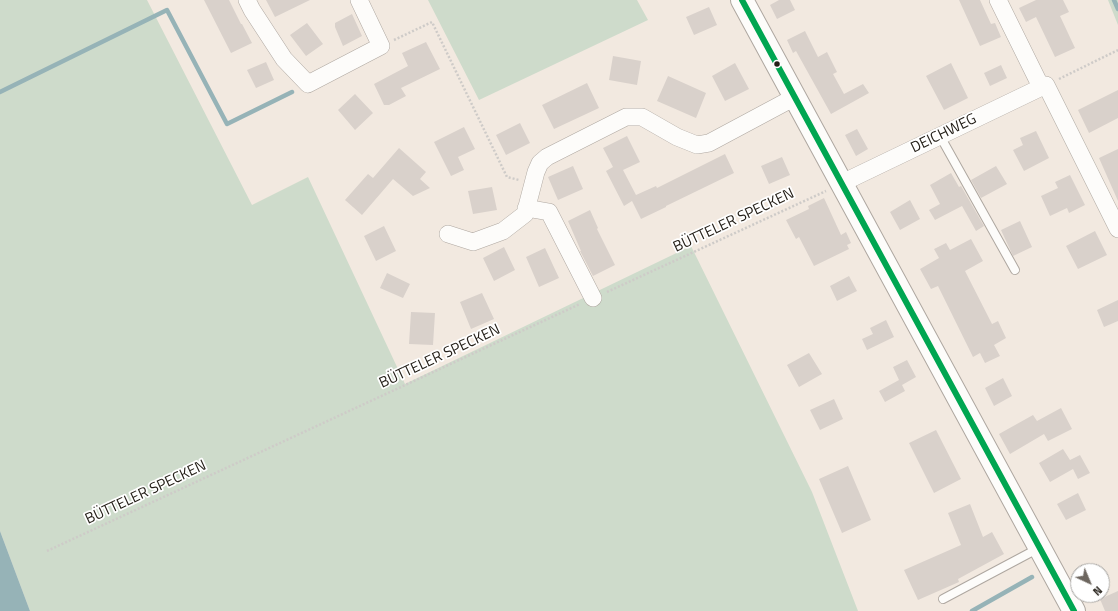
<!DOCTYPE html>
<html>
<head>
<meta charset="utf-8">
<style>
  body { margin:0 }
  #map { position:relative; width:1118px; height:611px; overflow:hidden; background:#f2e9e0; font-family:"Titillium Web",sans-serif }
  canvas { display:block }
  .north { position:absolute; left:1070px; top:563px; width:40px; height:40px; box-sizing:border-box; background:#fff; border:1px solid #a8a6a3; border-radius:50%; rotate:136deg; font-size:11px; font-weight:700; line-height:16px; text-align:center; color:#252019 }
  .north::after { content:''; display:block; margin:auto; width:14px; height:18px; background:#6d665f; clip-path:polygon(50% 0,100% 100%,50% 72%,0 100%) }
</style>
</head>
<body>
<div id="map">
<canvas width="1118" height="611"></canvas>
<div class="north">N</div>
</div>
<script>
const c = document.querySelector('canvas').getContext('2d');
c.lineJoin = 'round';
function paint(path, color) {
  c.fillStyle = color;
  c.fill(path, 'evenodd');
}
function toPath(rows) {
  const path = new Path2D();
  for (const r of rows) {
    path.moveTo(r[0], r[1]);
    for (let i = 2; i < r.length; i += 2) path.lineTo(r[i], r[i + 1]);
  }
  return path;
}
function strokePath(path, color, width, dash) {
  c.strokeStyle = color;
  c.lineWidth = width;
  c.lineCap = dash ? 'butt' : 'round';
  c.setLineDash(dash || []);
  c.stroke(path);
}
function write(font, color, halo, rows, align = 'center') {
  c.font = font + ' "Titillium Web",sans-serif';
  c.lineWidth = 3.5;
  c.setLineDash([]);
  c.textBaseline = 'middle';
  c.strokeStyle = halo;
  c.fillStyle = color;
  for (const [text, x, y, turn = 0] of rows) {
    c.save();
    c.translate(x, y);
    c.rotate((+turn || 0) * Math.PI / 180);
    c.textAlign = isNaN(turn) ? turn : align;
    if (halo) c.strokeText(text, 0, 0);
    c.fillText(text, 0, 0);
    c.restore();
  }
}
const green = toPath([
  [0,0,147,0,252,205,308,177,405,384,691,246,812,492,858,611,30,611,0,531],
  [428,0,637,0,648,20,479,100],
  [1108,0,1118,0,1118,25]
]);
const water = toPath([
  [0,531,30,611,0,611]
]);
const stream = toPath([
  [1114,0,1118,9],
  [0,92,167,10,227,124,292,92],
  [972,611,1032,577]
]);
const building = toPath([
  [204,0,229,0,241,24,242,24,252,43,231,53],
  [266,0,310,0,275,17],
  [779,0,790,0,795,10,777,19,770,5],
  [959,0,980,0,991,24,995,23,1001,37,980,46],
  [1036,0,1063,0,1069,12,1060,16,1075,48,1055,57,1036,17,1026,22,1019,8],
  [709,7,717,25,694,35,686,17],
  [352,14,362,36,343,46,335,27,335,23],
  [307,23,323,44,306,56,290,35],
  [805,31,818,57,827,52,837,72,833,74,844,94,863,84,869,93,831,114,796,51,793,53,787,40],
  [426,42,440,69,401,88,406,96,389,105,384,105,374,84,408,66,402,53],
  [613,56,641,61,637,85,609,80],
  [266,62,274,80,256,88,247,70],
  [735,63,749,89,725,101,712,76],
  [951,63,968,98,944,110,926,76],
  [1001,65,1007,78,990,86,984,73],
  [668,76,706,93,696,118,657,101],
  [587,83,599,108,554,129,542,105],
  [1118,90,1118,118,1089,133,1078,110],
  [355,94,373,113,355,130,338,110],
  [520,123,530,143,506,155,496,135],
  [464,127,475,149,458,157,464,170,451,176,434,142],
  [857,129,868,149,856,156,845,135],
  [1036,131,1049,158,1024,171,1013,150,1023,145,1020,138],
  [627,136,640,162,623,170,636,195,656,186,657,188,725,154,734,173,666,206,666,207,641,219,632,201,624,206,606,171,613,167,603,148],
  [399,148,426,172,420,179,430,188,413,196,393,179,362,215,345,200,368,174,373,178],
  [1118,149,1118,201,1099,158],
  [782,157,790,175,769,184,761,166],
  [573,166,583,189,558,200,548,177],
  [996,166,1007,184,981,198,971,180],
  [951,173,959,187,961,186,984,226,976,231,962,206,935,220,929,210,940,204,930,185],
  [1070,175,1085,205,1069,213,1067,208,1050,216,1041,196,1058,188,1055,182],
  [492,187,497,210,473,214,468,191],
  [824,198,841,235,846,232,851,243,847,245,849,249,814,266,799,237,796,239,786,220,809,209,808,206],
  [910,200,920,219,900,230,890,212],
  [590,210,598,228,597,229,615,265,593,276,580,251,581,251,568,221],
  [1020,221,1032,247,1013,256,1001,230],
  [384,226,396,251,376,261,364,236],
  [1095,231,1107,255,1078,269,1066,246],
  [971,239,983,261,965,271,992,324,998,321,1006,338,994,345,1000,356,985,363,980,353,973,357,938,286,931,289,920,269,939,258,934,249,946,243,950,250],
  [504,247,515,270,494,281,483,258],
  [545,248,559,278,539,287,526,257],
  [387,273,410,284,403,298,380,288],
  [849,276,857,291,837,301,830,286],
  [482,293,494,319,471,329,460,302],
  [1118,300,1118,321,1104,327,1097,310],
  [411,312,435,313,433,345,409,344],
  [886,320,894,337,867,350,862,339,873,334,870,328],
  [809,353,822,374,799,387,787,365],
  [907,360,916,377,902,385,905,391,885,402,879,391,899,380,893,367],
  [1003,378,1012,396,994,406,985,388],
  [834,399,843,419,820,430,810,410],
  [1061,408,1072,429,1048,441,1044,434,1010,454,999,434,1033,415,1037,421],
  [936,430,961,479,934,493,909,443],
  [1063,449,1070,460,1080,455,1090,473,1078,479,1073,469,1050,482,1039,463],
  [848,466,871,520,842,533,819,479],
  [1078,493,1086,510,1066,520,1057,504],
  [970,504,983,537,992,532,1004,554,958,579,959,582,918,600,904,570,961,545,948,513],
  [1118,591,1118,611,1105,611,1100,599]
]);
const path = toPath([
  [394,40,432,22,507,177,519,180],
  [1059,79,1118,50],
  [607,292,826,191],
  [47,551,580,304]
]);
const lane = toPath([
  [940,136,1015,270],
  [943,599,1039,548]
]);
const street = toPath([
  [247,0,252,10,284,59,308,84,381,46,359,0],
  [998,0,1041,87],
  [842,183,1046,85,1118,229],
  [526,208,549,212,593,298],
  [448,234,473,242,503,231,525,214,536,172,540,163,547,157,626,117,642,117,677,137,697,145,709,143,795,97]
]);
const secondary = toPath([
  [742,0,1074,611]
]);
const bus1 = toPath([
  [742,0,1074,611]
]);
const markers = [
  [777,64,3.5,"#252019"]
];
const streetNames = [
  ["DEICHWEG",944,134,-26],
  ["BÜTTELER SPECKEN",734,221,-25],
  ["BÜTTELER SPECKEN",440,357,-25],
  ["BÜTTELER SPECKEN",146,493,-25]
];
paint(green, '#cedbcb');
paint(water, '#96b3b7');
strokePath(stream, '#96b3b7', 4.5);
paint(building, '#d9d1cb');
strokePath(lane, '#aea7a0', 10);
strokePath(street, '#aea7a0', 18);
strokePath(secondary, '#aea7a0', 24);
strokePath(path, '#cecbc8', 2.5, [2, 2]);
strokePath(lane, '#fdfcfa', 8);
strokePath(street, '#fdfcfa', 17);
strokePath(secondary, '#fdfcfa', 22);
strokePath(bus1, '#00a651', 6);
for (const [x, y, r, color] of markers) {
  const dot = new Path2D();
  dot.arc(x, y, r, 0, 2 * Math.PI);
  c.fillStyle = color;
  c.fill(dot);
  strokePath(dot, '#fff', 1.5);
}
write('15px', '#252019', '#fff', streetNames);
</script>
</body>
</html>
